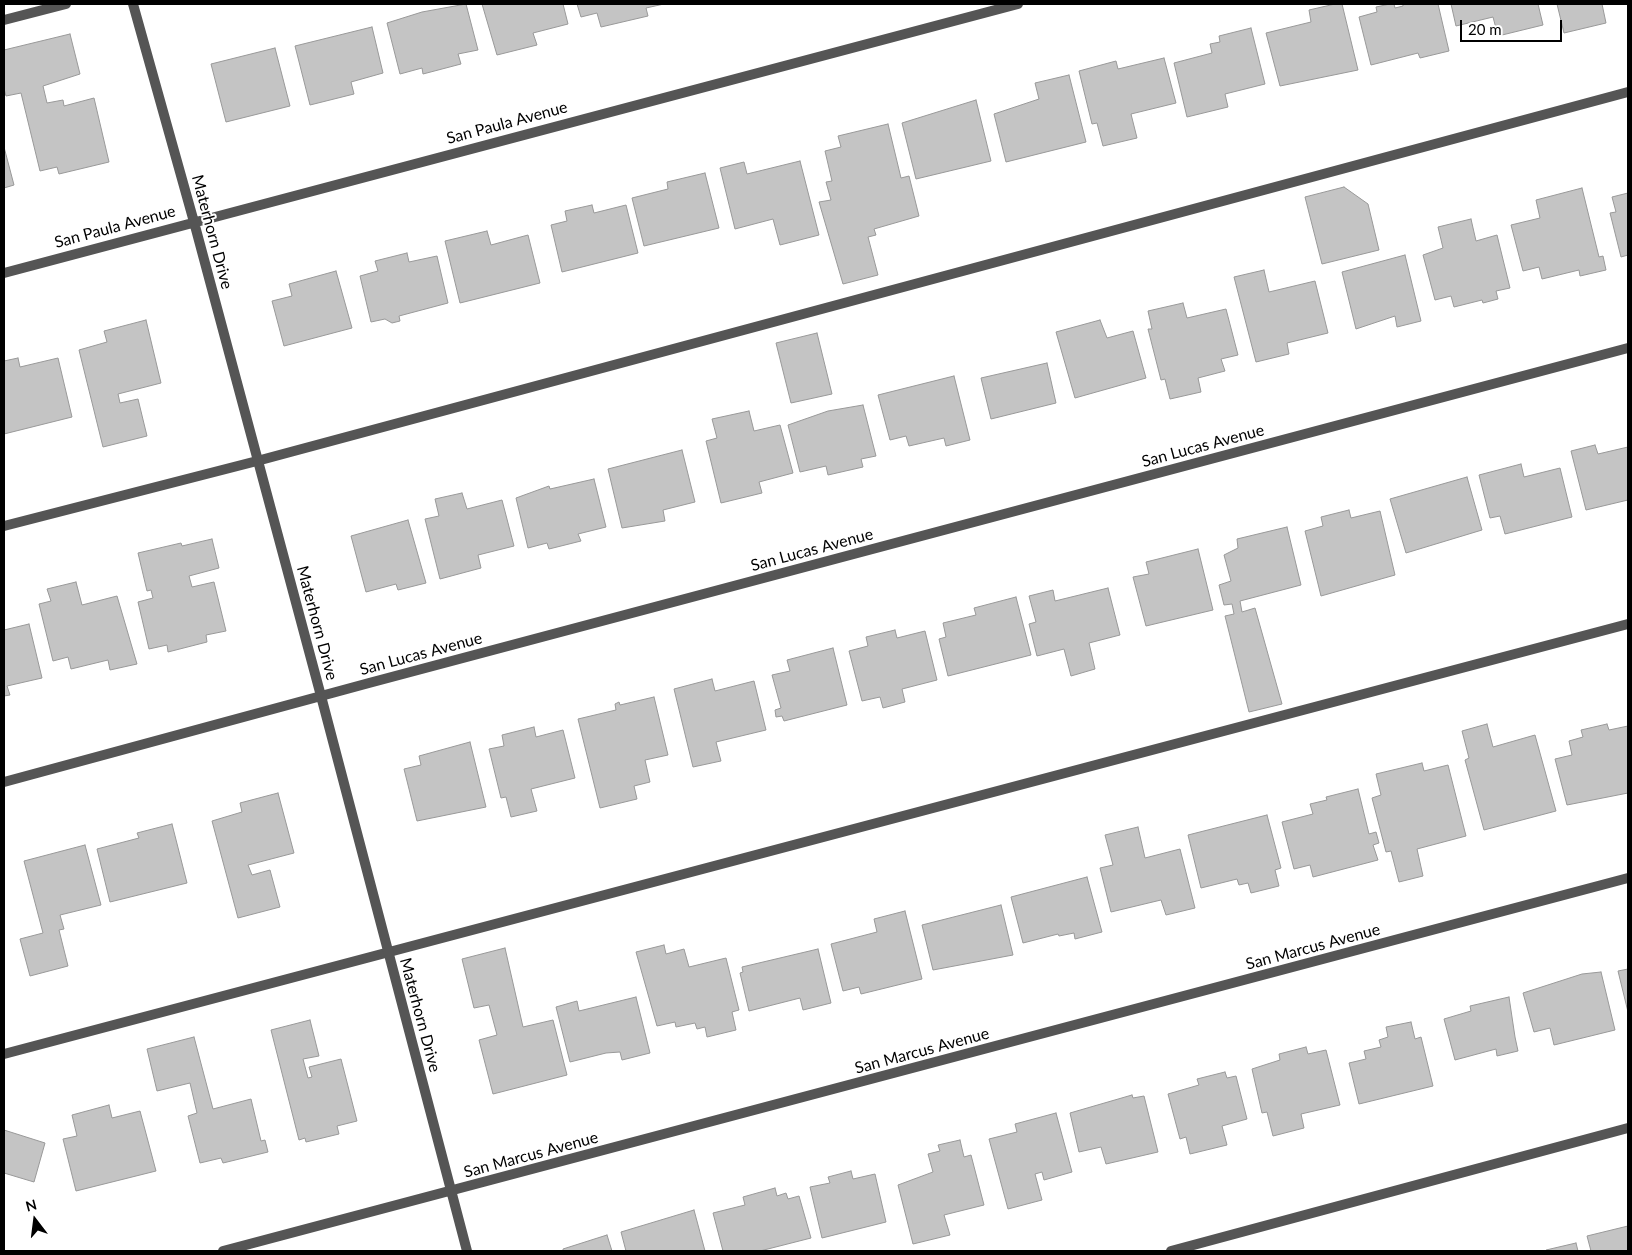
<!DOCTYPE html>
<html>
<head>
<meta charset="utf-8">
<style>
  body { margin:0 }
  #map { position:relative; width:1632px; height:1255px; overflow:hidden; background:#fff; font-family:Lato,sans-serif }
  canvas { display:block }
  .frame { position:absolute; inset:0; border:5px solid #000; pointer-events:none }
  .north { position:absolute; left:10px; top:1195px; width:50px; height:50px; -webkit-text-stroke:4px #fff; paint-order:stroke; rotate:345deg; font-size:14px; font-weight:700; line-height:20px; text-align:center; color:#000 }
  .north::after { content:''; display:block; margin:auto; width:18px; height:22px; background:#000; clip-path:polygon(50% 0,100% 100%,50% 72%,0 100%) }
  .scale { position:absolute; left:1460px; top:20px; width:102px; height:22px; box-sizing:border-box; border:2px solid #000; border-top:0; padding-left:6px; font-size:15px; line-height:18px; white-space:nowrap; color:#000; -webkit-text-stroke:4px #fff; paint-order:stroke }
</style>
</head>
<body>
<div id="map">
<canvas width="1632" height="1255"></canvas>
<div class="frame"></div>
<div class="north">N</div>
<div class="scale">20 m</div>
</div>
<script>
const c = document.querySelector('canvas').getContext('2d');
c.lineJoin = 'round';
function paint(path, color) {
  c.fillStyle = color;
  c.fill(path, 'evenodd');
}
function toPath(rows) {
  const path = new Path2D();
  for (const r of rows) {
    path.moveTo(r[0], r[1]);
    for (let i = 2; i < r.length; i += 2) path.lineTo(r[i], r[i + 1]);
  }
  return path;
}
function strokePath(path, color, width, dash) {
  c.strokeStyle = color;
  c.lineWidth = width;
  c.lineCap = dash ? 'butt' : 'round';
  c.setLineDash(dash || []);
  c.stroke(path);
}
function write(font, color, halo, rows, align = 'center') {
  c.font = font + ' Lato,sans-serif';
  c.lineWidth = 4;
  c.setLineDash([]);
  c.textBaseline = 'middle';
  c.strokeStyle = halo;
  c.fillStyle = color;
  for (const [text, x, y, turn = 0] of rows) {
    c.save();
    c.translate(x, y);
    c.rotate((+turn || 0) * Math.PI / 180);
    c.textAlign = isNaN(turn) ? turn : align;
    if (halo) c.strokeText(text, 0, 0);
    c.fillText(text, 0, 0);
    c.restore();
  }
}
const building = toPath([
  [466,4,478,50,458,54,461,64,423,74,422,68,400,74,387,23,422,12,466,4],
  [482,4,563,4,568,24,533,33,537,45,497,55,482,4],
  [577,4,664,4,646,8,648,16,601,27,597,13,581,17,577,4],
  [1335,4,1342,4,1358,70,1280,86,1266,33,1311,22,1309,10,1335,4],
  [1390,4,1394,4,1395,8,1403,6,1403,4,1438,4,1449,51,1420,58,1418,53,1371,65,1359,17,1377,12,1376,7,1390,4],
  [1451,4,1538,4,1543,25,1498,36,1493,17,1456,26,1451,4],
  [1557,4,1602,4,1606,23,1564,33,1557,4],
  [372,27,383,73,351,82,354,94,310,105,295,46,372,27],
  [1251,28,1265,84,1225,94,1228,107,1187,117,1174,63,1212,53,1210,44,1220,42,1219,36,1251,28],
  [70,34,80,74,43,86,47,103,63,100,64,106,94,98,109,162,59,174,57,167,40,171,21,93,6,96,4,89,4,50,70,34],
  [275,48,290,106,226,122,211,64,275,48],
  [1164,58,1176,103,1131,114,1137,138,1103,146,1097,123,1092,124,1079,71,1116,61,1118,69,1164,58],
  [1069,75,1086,142,1006,162,994,114,1039,99,1035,83,1069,75],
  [976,100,991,161,916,179,902,123,976,100],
  [888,124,901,178,909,176,919,216,874,229,876,235,868,237,878,275,843,284,819,202,831,200,826,182,832,181,825,151,841,147,838,136,888,124],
  [4,147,14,185,4,188,4,147],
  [800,161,819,235,780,245,773,219,735,229,720,168,744,162,747,174,800,161],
  [705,173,719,228,644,246,632,198,668,189,667,182,705,173],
  [1344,187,1368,204,1379,250,1322,264,1305,197,1344,187],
  [1582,188,1599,257,1603,256,1606,270,1580,276,1579,270,1542,279,1539,267,1523,271,1511,225,1540,218,1536,200,1582,188],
  [1628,193,1628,255,1621,257,1610,213,1616,212,1612,197,1628,193],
  [592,205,594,213,626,205,638,253,562,272,551,225,567,221,565,211,592,205],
  [1471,219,1476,241,1497,235,1510,288,1496,291,1498,299,1483,303,1482,300,1454,307,1451,296,1435,300,1423,255,1443,248,1438,227,1471,219],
  [487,231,491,245,528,235,540,283,460,303,445,241,487,231],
  [407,253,409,262,437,256,448,303,399,316,400,321,392,323,385,319,371,322,360,276,378,271,375,261,407,253],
  [1405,255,1421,321,1397,327,1395,316,1356,329,1342,272,1405,255],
  [1264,270,1269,292,1315,281,1328,333,1287,343,1289,354,1256,362,1234,277,1264,270],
  [336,271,352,328,284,346,272,301,292,296,289,284,336,271],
  [1183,303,1187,318,1226,309,1238,355,1221,359,1225,371,1198,378,1201,392,1170,399,1165,379,1161,380,1148,329,1152,329,1148,311,1183,303],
  [146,320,161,383,118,394,120,403,138,399,147,436,103,447,79,350,107,342,104,331,146,320],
  [1100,320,1107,338,1133,331,1146,378,1075,398,1056,332,1100,320],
  [817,333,832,394,791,403,776,343,817,333],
  [18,358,20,367,58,358,72,417,4,434,4,361,18,358],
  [1047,363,1056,403,991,419,981,378,1047,363],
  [954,376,970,440,946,446,944,438,909,446,906,436,890,440,878,395,954,376],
  [863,405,876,456,861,459,863,467,828,475,826,466,800,472,788,425,828,411,863,405],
  [749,411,754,431,780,425,793,473,759,482,762,493,721,503,706,441,717,438,712,419,749,411],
  [1595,445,1598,454,1628,447,1628,500,1586,510,1571,451,1595,445],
  [682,450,695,502,663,510,665,521,622,528,608,469,682,450],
  [1521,464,1524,477,1560,468,1572,517,1505,534,1500,516,1490,518,1479,475,1521,464],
  [1467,477,1482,530,1406,553,1390,499,1467,477],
  [594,479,606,527,578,534,581,541,549,549,547,543,528,548,516,498,549,486,550,489,594,479],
  [462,493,467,509,502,500,514,546,478,555,481,568,440,579,425,519,439,516,435,499,462,493],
  [1349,510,1351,518,1380,511,1395,575,1321,596,1305,531,1323,526,1321,517,1349,510],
  [408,520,426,583,398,590,396,584,366,592,351,536,408,520],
  [1287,527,1301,585,1240,601,1242,612,1255,608,1282,704,1249,712,1225,616,1234,614,1232,604,1224,605,1219,585,1231,581,1224,555,1238,548,1237,539,1287,527],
  [212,539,219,568,189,576,192,587,214,582,226,631,206,635,207,642,168,652,167,645,149,649,138,602,153,598,151,590,147,591,138,553,181,543,182,546,212,539],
  [1198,549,1213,610,1146,626,1133,577,1149,574,1146,562,1198,549],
  [76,582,82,605,117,596,137,664,110,670,108,660,71,669,68,657,53,661,39,604,51,601,47,589,76,582],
  [1108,588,1120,635,1089,643,1095,669,1071,676,1064,649,1037,656,1029,624,1036,622,1029,596,1053,590,1055,601,1108,588],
  [1016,597,1031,655,948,676,939,639,946,637,943,623,976,615,974,608,1016,597],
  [29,624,42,678,7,686,10,695,4,696,4,630,29,624],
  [895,630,897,638,925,631,937,680,902,689,905,702,883,708,880,697,862,701,849,651,868,646,866,637,895,630],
  [833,648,847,705,784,721,782,716,776,717,775,710,781,708,772,675,790,671,787,660,833,648],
  [712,679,715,691,754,681,766,730,716,742,721,761,693,767,674,689,712,679],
  [654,697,668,755,645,760,650,782,634,786,637,799,600,808,578,719,616,710,615,704,619,702,620,705,654,697],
  [1487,724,1493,747,1535,735,1556,811,1484,830,1465,760,1469,758,1462,731,1487,724],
  [1607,724,1609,730,1628,726,1628,793,1567,805,1555,759,1572,755,1569,741,1583,737,1581,730,1607,724],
  [534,727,536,737,563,730,575,778,531,789,537,811,511,817,506,797,501,798,489,749,504,746,502,735,534,727],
  [470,742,486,807,417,821,404,769,421,765,419,756,470,742],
  [1422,763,1424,771,1448,765,1466,836,1417,849,1423,876,1399,882,1391,851,1386,852,1372,798,1381,795,1376,774,1422,763],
  [1358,789,1369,834,1376,832,1379,843,1373,845,1378,860,1313,877,1310,865,1294,869,1282,822,1313,814,1310,804,1327,800,1326,797,1358,789],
  [278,793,294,853,248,865,252,875,270,870,280,907,238,918,212,821,242,812,240,803,278,793],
  [1267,815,1281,868,1275,870,1279,886,1251,893,1248,883,1239,885,1237,879,1201,888,1188,835,1267,815],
  [172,824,187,883,110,902,97,849,139,838,137,833,172,824],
  [1138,827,1145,858,1180,849,1195,908,1166,915,1161,900,1111,912,1100,868,1113,865,1105,835,1138,827],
  [85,845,101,905,60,915,64,929,59,930,68,966,30,976,20,939,43,933,24,861,85,845],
  [1087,877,1102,932,1075,939,1074,933,1059,936,1058,934,1023,943,1011,897,1087,877],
  [1001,905,1013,955,933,970,922,925,1001,905],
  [905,911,922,979,861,994,859,987,843,991,831,944,877,932,874,919,905,911],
  [664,945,666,954,684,949,689,967,726,958,739,1010,732,1012,736,1030,707,1037,705,1027,697,1029,695,1023,676,1027,675,1022,657,1026,636,952,664,945],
  [505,948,523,1027,553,1020,567,1075,493,1094,479,1040,497,1035,489,1005,474,1008,462,959,505,948],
  [818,949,831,1003,803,1010,800,998,749,1011,740,973,743,972,742,967,818,949],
  [1628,969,1628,1012,1618,971,1628,969],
  [1601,972,1615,1030,1554,1045,1550,1028,1534,1032,1523,993,1582,974,1601,972],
  [636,997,650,1053,622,1060,620,1052,606,1053,570,1062,556,1007,577,1001,579,1011,636,997],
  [1509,997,1515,1037,1518,1051,1497,1056,1496,1049,1455,1060,1444,1019,1471,1011,1470,1006,1509,997],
  [310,1020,319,1056,303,1059,308,1078,312,1077,309,1067,341,1059,357,1121,337,1126,339,1134,306,1142,305,1138,299,1140,271,1030,310,1020],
  [1411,1022,1415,1039,1421,1037,1433,1086,1359,1104,1349,1063,1366,1059,1364,1051,1381,1047,1379,1040,1388,1037,1386,1027,1411,1022],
  [194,1037,213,1109,251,1099,261,1141,265,1140,268,1152,223,1163,221,1158,200,1163,188,1116,197,1113,190,1083,157,1091,147,1049,194,1037],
  [1306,1047,1308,1054,1326,1050,1340,1105,1301,1114,1304,1128,1273,1136,1267,1112,1262,1113,1252,1069,1280,1060,1279,1054,1306,1047],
  [1225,1072,1227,1078,1236,1076,1247,1119,1222,1126,1227,1145,1190,1154,1186,1137,1180,1139,1168,1094,1199,1085,1197,1079,1225,1072],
  [1132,1095,1133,1098,1144,1096,1158,1152,1106,1164,1101,1147,1079,1152,1070,1113,1132,1095],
  [109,1105,112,1118,140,1111,156,1171,76,1191,63,1139,77,1136,72,1115,109,1105],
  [1056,1113,1072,1172,1044,1180,1042,1172,1035,1174,1042,1200,1008,1209,989,1139,1017,1132,1015,1124,1056,1113],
  [4,1130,45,1143,34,1182,4,1173,4,1175,4,1130],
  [960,1140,964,1157,971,1155,984,1205,944,1215,950,1235,913,1244,898,1185,933,1172,928,1154,940,1151,938,1145,960,1140],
  [851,1171,853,1179,875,1174,886,1222,822,1238,810,1187,830,1183,828,1177,851,1171],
  [775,1188,777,1196,786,1193,788,1199,799,1196,811,1238,760,1251,723,1251,713,1213,745,1205,743,1197,775,1188],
  [694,1210,705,1251,626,1251,621,1232,694,1210],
  [1628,1226,1628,1251,1591,1251,1587,1236,1628,1226],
  [607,1235,612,1251,563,1251,563,1249,607,1235],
  [1576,1243,1578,1251,1546,1251,1546,1250,1576,1243]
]);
const lane = toPath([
  [4,20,66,4],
  [4,526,257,461,1628,92],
  [4,1054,1628,624],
  [1171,1251,1628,1128]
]);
const street = toPath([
  [133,4,194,222,321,696,467,1251],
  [4,273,1018,4],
  [4,782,369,683,1628,348],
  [223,1251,1628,878]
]);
const streetNames = [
  ["San Paula Avenue",507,123,-15],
  ["San Paula Avenue",115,227,-15],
  ["Materhorn Drive",212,232,75],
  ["San Lucas Avenue",1203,446,-15],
  ["San Lucas Avenue",812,550,-15],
  ["Materhorn Drive",317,623,75],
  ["San Lucas Avenue",421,654,-15],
  ["San Marcus Avenue",1313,947,-15],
  ["Materhorn Drive",420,1015,75],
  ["San Marcus Avenue",922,1051,-15],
  ["San Marcus Avenue",531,1155,-15]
];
paint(building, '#c4c4c4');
strokePath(building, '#999', 1);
strokePath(lane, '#555', 10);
strokePath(street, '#555', 10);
write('16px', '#000', '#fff', streetNames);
</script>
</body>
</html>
